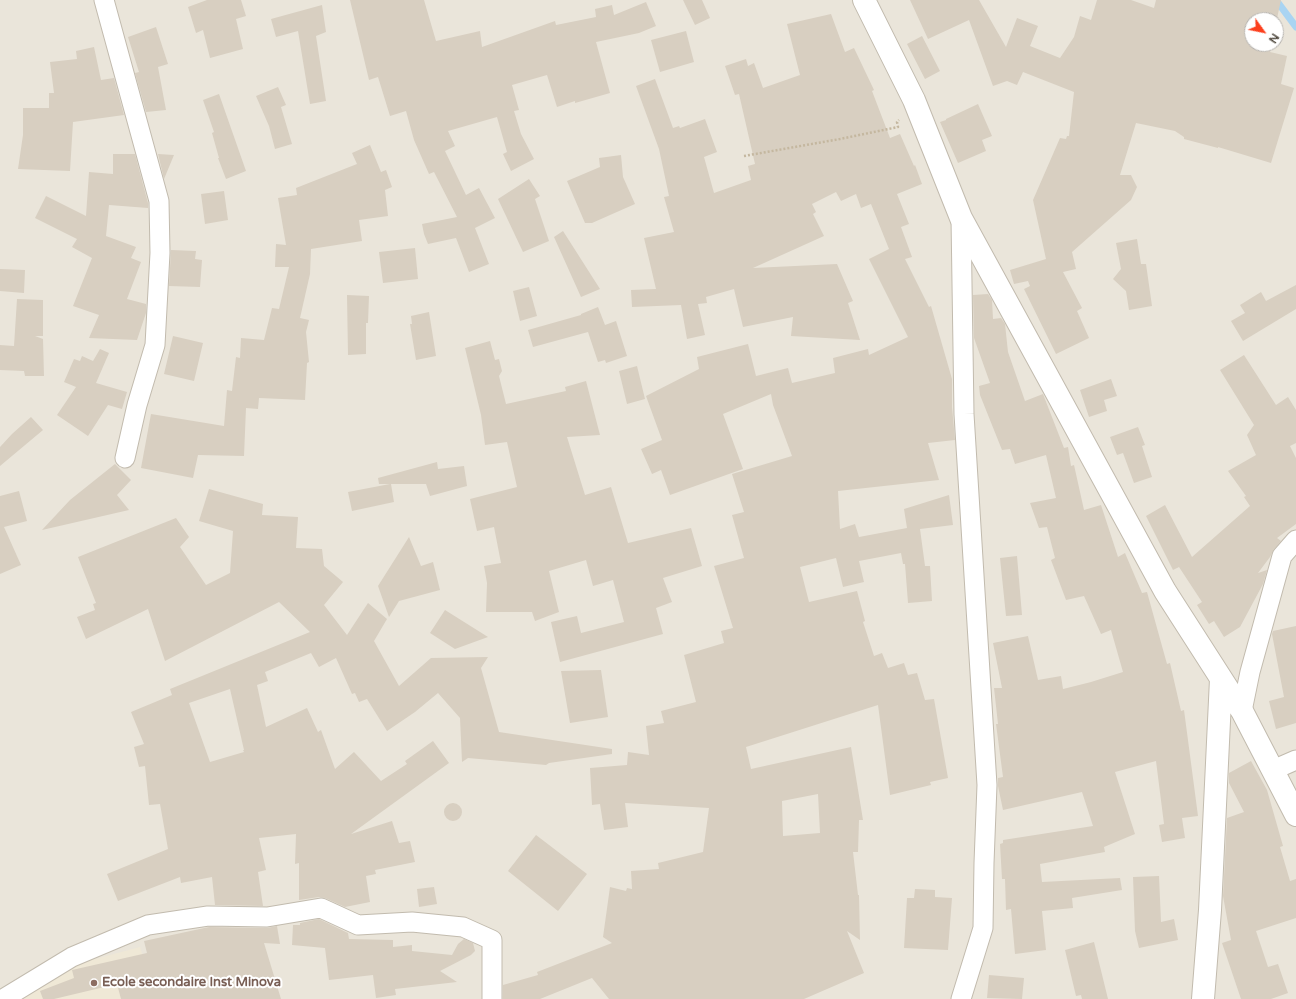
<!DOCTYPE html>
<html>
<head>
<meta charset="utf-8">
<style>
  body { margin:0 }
  #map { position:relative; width:1296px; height:999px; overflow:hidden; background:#f6f3ec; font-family:"Varela Round",sans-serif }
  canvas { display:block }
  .north { position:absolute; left:1244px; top:12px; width:40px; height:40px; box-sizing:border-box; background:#fff; border:1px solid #b7b4b0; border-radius:50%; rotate:123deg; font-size:11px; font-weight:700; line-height:16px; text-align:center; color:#4b4439 }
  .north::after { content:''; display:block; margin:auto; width:14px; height:18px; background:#fc3f1d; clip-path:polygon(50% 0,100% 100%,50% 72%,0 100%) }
</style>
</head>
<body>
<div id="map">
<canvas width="1296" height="999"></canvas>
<div class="north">N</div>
</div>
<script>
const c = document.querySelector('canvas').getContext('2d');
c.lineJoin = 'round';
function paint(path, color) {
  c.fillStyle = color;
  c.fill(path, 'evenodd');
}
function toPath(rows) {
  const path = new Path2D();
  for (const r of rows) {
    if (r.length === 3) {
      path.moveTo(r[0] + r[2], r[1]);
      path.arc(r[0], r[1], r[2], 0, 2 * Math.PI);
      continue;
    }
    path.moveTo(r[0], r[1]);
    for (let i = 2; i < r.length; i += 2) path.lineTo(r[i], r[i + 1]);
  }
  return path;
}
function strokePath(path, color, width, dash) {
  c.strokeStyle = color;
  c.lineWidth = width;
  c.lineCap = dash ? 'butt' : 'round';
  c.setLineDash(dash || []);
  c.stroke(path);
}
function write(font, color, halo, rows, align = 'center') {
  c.font = font + ' "Varela Round",sans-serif';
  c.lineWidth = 4;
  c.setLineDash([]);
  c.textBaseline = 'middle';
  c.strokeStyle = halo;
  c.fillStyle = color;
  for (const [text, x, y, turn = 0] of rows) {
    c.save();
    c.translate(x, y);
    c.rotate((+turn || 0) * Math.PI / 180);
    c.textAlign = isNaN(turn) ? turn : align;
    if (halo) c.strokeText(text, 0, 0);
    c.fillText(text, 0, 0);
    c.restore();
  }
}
const residential = toPath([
  [0,0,1296,0,1296,999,0,999],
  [1252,20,1276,20,1276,44,1252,44]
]);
const education = toPath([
  [140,947,155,999,9,999,65,967]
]);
const stream = toPath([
  [1276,0,1296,27]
]);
const building = toPath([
  [207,0,241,0,246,16,236,19,243,49,210,58,203,30,196,33,188,7],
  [350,0,424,0,436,41,480,31,482,47,555,21,556,25,596,17,595,9,612,5,614,15,646,2,656,26,639,33,596,42,610,93,575,103,575,101,557,107,547,75,512,85,519,110,514,111,521,134,534,159,511,171,503,154,507,152,497,117,448,131,455,146,445,151,466,195,479,188,495,218,475,228,489,264,469,272,456,238,428,244,424,234,422,224,457,217,434,172,429,174,414,140,406,111,390,116,378,77,369,80],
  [683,0,702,0,710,18,695,25],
  [910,0,979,0,1006,47,1017,18,1038,26,1030,46,1060,58,1074,37,1080,16,1091,20,1097,0,1131,0,1154,8,1156,0,1281,0,1276,23,1276,20,1252,20,1252,44,1271,44,1270,52,1287,56,1281,84,1294,88,1271,163,1218,147,1218,148,1184,139,1184,137,1175,131,1136,123,1120,175,1131,175,1137,187,1131,200,1072,252,1076,269,1063,272,1082,308,1077,311,1089,338,1056,354,1024,289,1030,286,1028,281,1014,284,1010,270,1046,259,1033,200,1060,138,1066,139,1067,136,1069,136,1074,92,1023,72,1017,85,1007,81,993,86,969,20,928,39],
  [322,5,326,32,316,36,326,101,310,104,298,31,276,37,271,19],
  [831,14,845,52,854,48,874,90,872,91,890,138,900,134,914,166,915,165,922,184,897,194,909,224,901,227,912,257,905,259,929,307,931,306,952,379,952,407,955,440,928,443,939,480,838,491,840,529,855,524,859,537,907,528,904,509,949,495,953,525,920,529,925,566,930,566,932,601,908,603,905,564,903,564,901,553,859,561,864,582,843,587,836,558,800,567,809,602,857,591,865,621,863,622,874,656,882,653,888,668,904,663,908,675,917,673,925,700,934,699,948,778,930,782,931,785,890,795,878,705,746,747,751,769,851,747,863,820,859,820,858,852,853,852,858,895,859,895,860,940,847,931,864,973,804,999,609,999,592,978,540,999,503,999,503,985,538,975,537,972,612,943,603,937,610,887,626,891,627,888,632,889,631,871,659,869,658,863,703,852,709,808,625,803,628,827,604,830,600,804,592,805,590,768,627,765,628,752,649,755,646,726,664,723,661,711,696,702,684,655,724,643,721,631,733,628,714,566,744,558,732,515,744,512,732,474,792,456,773,405,771,394,723,414,743,469,670,495,661,470,652,474,641,449,662,440,646,396,699,369,697,357,748,344,756,376,788,368,792,383,835,373,833,358,868,349,869,355,908,337,869,259,889,249,871,204,861,208,856,194,841,201,836,192,812,204,816,212,813,214,824,236,753,268,837,264,853,301,848,303,860,340,791,336,793,317,743,327,734,289,706,297,707,303,698,304,705,335,687,339,681,305,632,307,631,290,656,289,644,238,674,232,664,197,669,196,659,149,636,86,655,79,673,128,679,126,680,128,705,119,717,152,704,157,714,193,751,180,748,166,755,164,739,94,735,95,725,66,746,59,748,66,754,63,763,88,800,75,787,24],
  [818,794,820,833,783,836,782,801],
  [156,27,168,64,158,67,166,110,146,112,135,73,139,72,128,37],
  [686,31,694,62,660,72,651,40],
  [922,36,940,71,925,79,907,44],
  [94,47,101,80,114,78,124,115,73,122,70,171,18,169,23,135,23,108,49,108,49,93,54,93,50,62,77,59,76,51],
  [278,87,286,105,281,107,292,144,275,149,269,126,256,96],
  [219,94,246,171,226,179,218,158,219,158,212,133,214,132,203,100],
  [978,104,992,136,982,140,986,151,958,163,940,122,946,120,946,119],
  [370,145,381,172,386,170,392,187,385,190,388,216,359,220,362,241,311,249,310,274,300,318,309,320,306,332,309,362,307,363,305,400,259,398,258,409,246,408,244,456,198,455,193,478,141,468,151,414,224,426,227,390,232,391,236,357,240,358,241,338,264,340,272,308,279,309,289,267,275,267,276,244,286,245,278,198,297,195,296,188,357,164,352,153],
  [113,154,135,154,148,203,148,208,109,205,106,236,136,247,131,258,141,262,127,299,146,304,146,313,137,340,89,338,99,315,73,306,92,258,72,247,77,239,35,218,46,196,86,216,89,172,113,174],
  [158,154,174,155,164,179],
  [621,155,623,177,635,204,592,223,585,223,567,181,600,167,599,158],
  [529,179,540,196,535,199,549,241,523,252,498,199],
  [224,191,228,220,205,224,201,194],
  [563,231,600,289,581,297,554,237],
  [1137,239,1141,264,1146,264,1152,306,1129,310,1126,291,1113,279,1121,269,1116,243],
  [415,248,418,279,383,283,379,252],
  [171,250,196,251,195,259,202,260,200,287,169,286],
  [0,269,25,270,24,293,0,291],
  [1296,285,1296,309,1243,341,1231,321,1245,313,1240,305,1261,292,1266,301],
  [529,287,537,316,520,321,513,291],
  [988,294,992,300,993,319,1001,318,1005,324,1008,352,1025,401,1043,394,1064,448,1068,447,1071,466,1074,465,1084,510,1101,505,1118,557,1125,553,1142,593,1147,592,1167,664,1170,663,1181,711,1184,710,1198,816,1182,818,1185,838,1162,842,1159,825,1164,824,1156,761,1115,772,1135,834,1104,847,1105,852,1040,864,1042,882,1120,878,1122,890,1072,898,1073,908,1042,911,1046,950,1015,954,1011,909,1006,910,1005,879,1002,879,1000,844,1003,843,1003,840,1093,826,1082,792,1003,810,998,786,998,778,1003,777,996,724,998,724,994,688,1002,688,993,643,1028,636,1038,680,1061,676,1063,689,1091,682,1123,672,1111,630,1101,634,1084,596,1066,600,1051,560,1055,558,1047,527,1039,528,1030,503,1056,498,1046,455,1015,464,1010,449,1002,450,980,395,979,386,990,383,974,338,973,295],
  [347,295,369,296,368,323,366,323,366,354,348,355],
  [17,299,43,300,43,336,35,336,43,339,44,376,25,376,24,371,0,370,0,345,14,346],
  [598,307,605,325,616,321,627,356,606,363,605,360,598,362,588,332,533,347,528,330,581,315,581,314],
  [429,312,436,356,416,360,410,324,412,324,411,316],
  [173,336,203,343,194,381,164,374],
  [490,341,495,360,499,359,502,371,499,376,506,404,566,391,565,387,586,381,600,435,567,437,585,495,611,487,628,543,691,528,702,566,663,578,672,602,656,608,663,634,560,662,551,622,577,616,581,633,624,622,613,580,593,586,586,560,549,571,559,612,535,621,532,612,486,612,487,583,484,566,501,563,494,527,477,531,470,499,517,487,507,442,485,445,481,415,465,348],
  [100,349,109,353,96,383,127,392,122,409,108,405,88,436,57,415,76,387,64,382,74,359,80,361,82,356,93,361],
  [1244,355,1276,405,1288,397,1296,410,1296,443,1290,446,1296,458,1296,524,1277,538,1281,541,1274,549,1270,557,1258,573,1267,570,1263,584,1240,627,1224,637,1214,621,1209,624,1197,605,1202,602,1179,567,1173,570,1146,516,1165,505,1192,557,1250,506,1244,497,1246,496,1228,471,1256,455,1247,435,1254,425,1220,370],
  [637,366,645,399,627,404,619,371],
  [1111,379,1117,396,1104,400,1107,411,1089,417,1080,390],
  [31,417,43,430,0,466,0,447,12,434],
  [1138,427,1145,445,1142,446,1152,477,1134,483,1123,453,1117,455,1110,437],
  [437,462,438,469,464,466,467,486,430,496,426,484,391,484,394,502,352,511,348,492,390,484,379,484,378,478],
  [115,464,131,480,117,495,129,510,42,530,70,500],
  [209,489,263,504,262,515,298,517,296,548,322,549,324,566,343,582,324,605,347,635,368,603,387,619,374,641,399,686,431,658,488,657,481,668,499,732,612,749,612,754,549,763,546,765,468,758,462,762,460,718,438,693,415,712,387,731,367,699,359,702,355,693,352,694,336,658,319,667,311,653,265,672,268,681,257,685,266,727,307,708,318,732,321,730,335,769,354,752,381,781,407,764,405,761,433,741,449,763,351,834,392,821,399,843,410,841,415,862,375,870,376,874,366,876,370,902,345,907,325,898,319,897,299,900,299,863,295,864,296,834,259,838,266,870,258,872,263,906,215,905,212,877,181,883,180,877,118,901,107,874,168,849,160,804,149,805,145,766,139,767,134,747,144,744,131,712,172,695,170,689,310,632,279,602,165,661,148,609,86,639,77,617,95,610,93,604,96,603,78,557,176,518,189,537,180,547,206,585,230,573,233,531,199,521],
  [230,689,244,750,243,750,244,752,210,762,189,703],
  [19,491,27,521,4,527,21,565,0,574,0,496],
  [409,537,421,566,433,562,440,590,399,601,389,617,378,586],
  [1017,556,1022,615,1006,616,1000,558],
  [445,610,488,637,455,649,430,633],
  [1296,626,1296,723,1276,729,1269,701,1284,697,1272,634,1273,631],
  [601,670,608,717,570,723,561,671],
  [1251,761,1267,790,1283,846,1280,847,1290,881,1296,879,1296,918,1256,931,1268,967,1278,964,1288,993,1271,999,1241,999,1222,943,1231,940,1223,896,1227,818,1244,812,1229,783,1229,773],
  [453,812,9],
  [536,835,587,874,558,911,508,871],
  [1159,876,1161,922,1174,919,1178,940,1139,948,1135,931,1133,877],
  [434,887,437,904,419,907,417,889],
  [915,889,935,890,935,897,952,898,948,950,904,948,907,898,914,898],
  [319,919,348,933,349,939,393,940,393,947,412,945,412,951,452,955,458,944,464,939,473,943,475,951,471,955,440,971,457,982,395,989,396,995,376,998,373,975,329,980,325,948,292,945,293,925,300,925,300,923],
  [277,926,280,944,264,943,281,999,121,999,117,984,54,999,43,999,40,991,74,978,72,970,147,953,144,941,209,927,267,928],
  [1094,942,1108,999,1082,999,1081,995,1076,996,1065,950],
  [989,975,1024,978,1022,999,987,998]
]);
const path = toPath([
  [744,156,840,139,898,127,897,122,899,120]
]);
const minor = toPath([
  [104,0,159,201,160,253,155,345,137,405,125,458],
  [1242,711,1250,672,1282,556,1296,540],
  [1273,770,1296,760],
  [3,999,72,957,148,925,208,916,267,917,321,908,358,925,412,922,463,927,492,940,492,999],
  [961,999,983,928,984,863,987,785,964,414,961,218]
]);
const tertiary = toPath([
  [864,0,914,100,961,218,1165,591,1242,711,1296,815],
  [1203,999,1210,910,1221,679]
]);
const markers = [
  [94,983,4,"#8d6e63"]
];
const educationNames = [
  ["Ecole secondaire Inst Minova",102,983]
];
paint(residential, '#eae5da');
paint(education, '#efe8d6');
strokePath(stream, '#a9d4f2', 7);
paint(building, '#d8cfc1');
strokePath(minor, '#c2bbae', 21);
strokePath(tertiary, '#c2bbae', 24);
strokePath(path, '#c4b79f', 2.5, [2, 2]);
strokePath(minor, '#fff', 19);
strokePath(tertiary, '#fff', 22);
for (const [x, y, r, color] of markers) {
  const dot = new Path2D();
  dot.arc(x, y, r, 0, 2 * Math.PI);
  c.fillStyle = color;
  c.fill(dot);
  strokePath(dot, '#fff', 1.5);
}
write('bold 13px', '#785e54', '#fff', educationNames, 'left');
</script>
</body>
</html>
